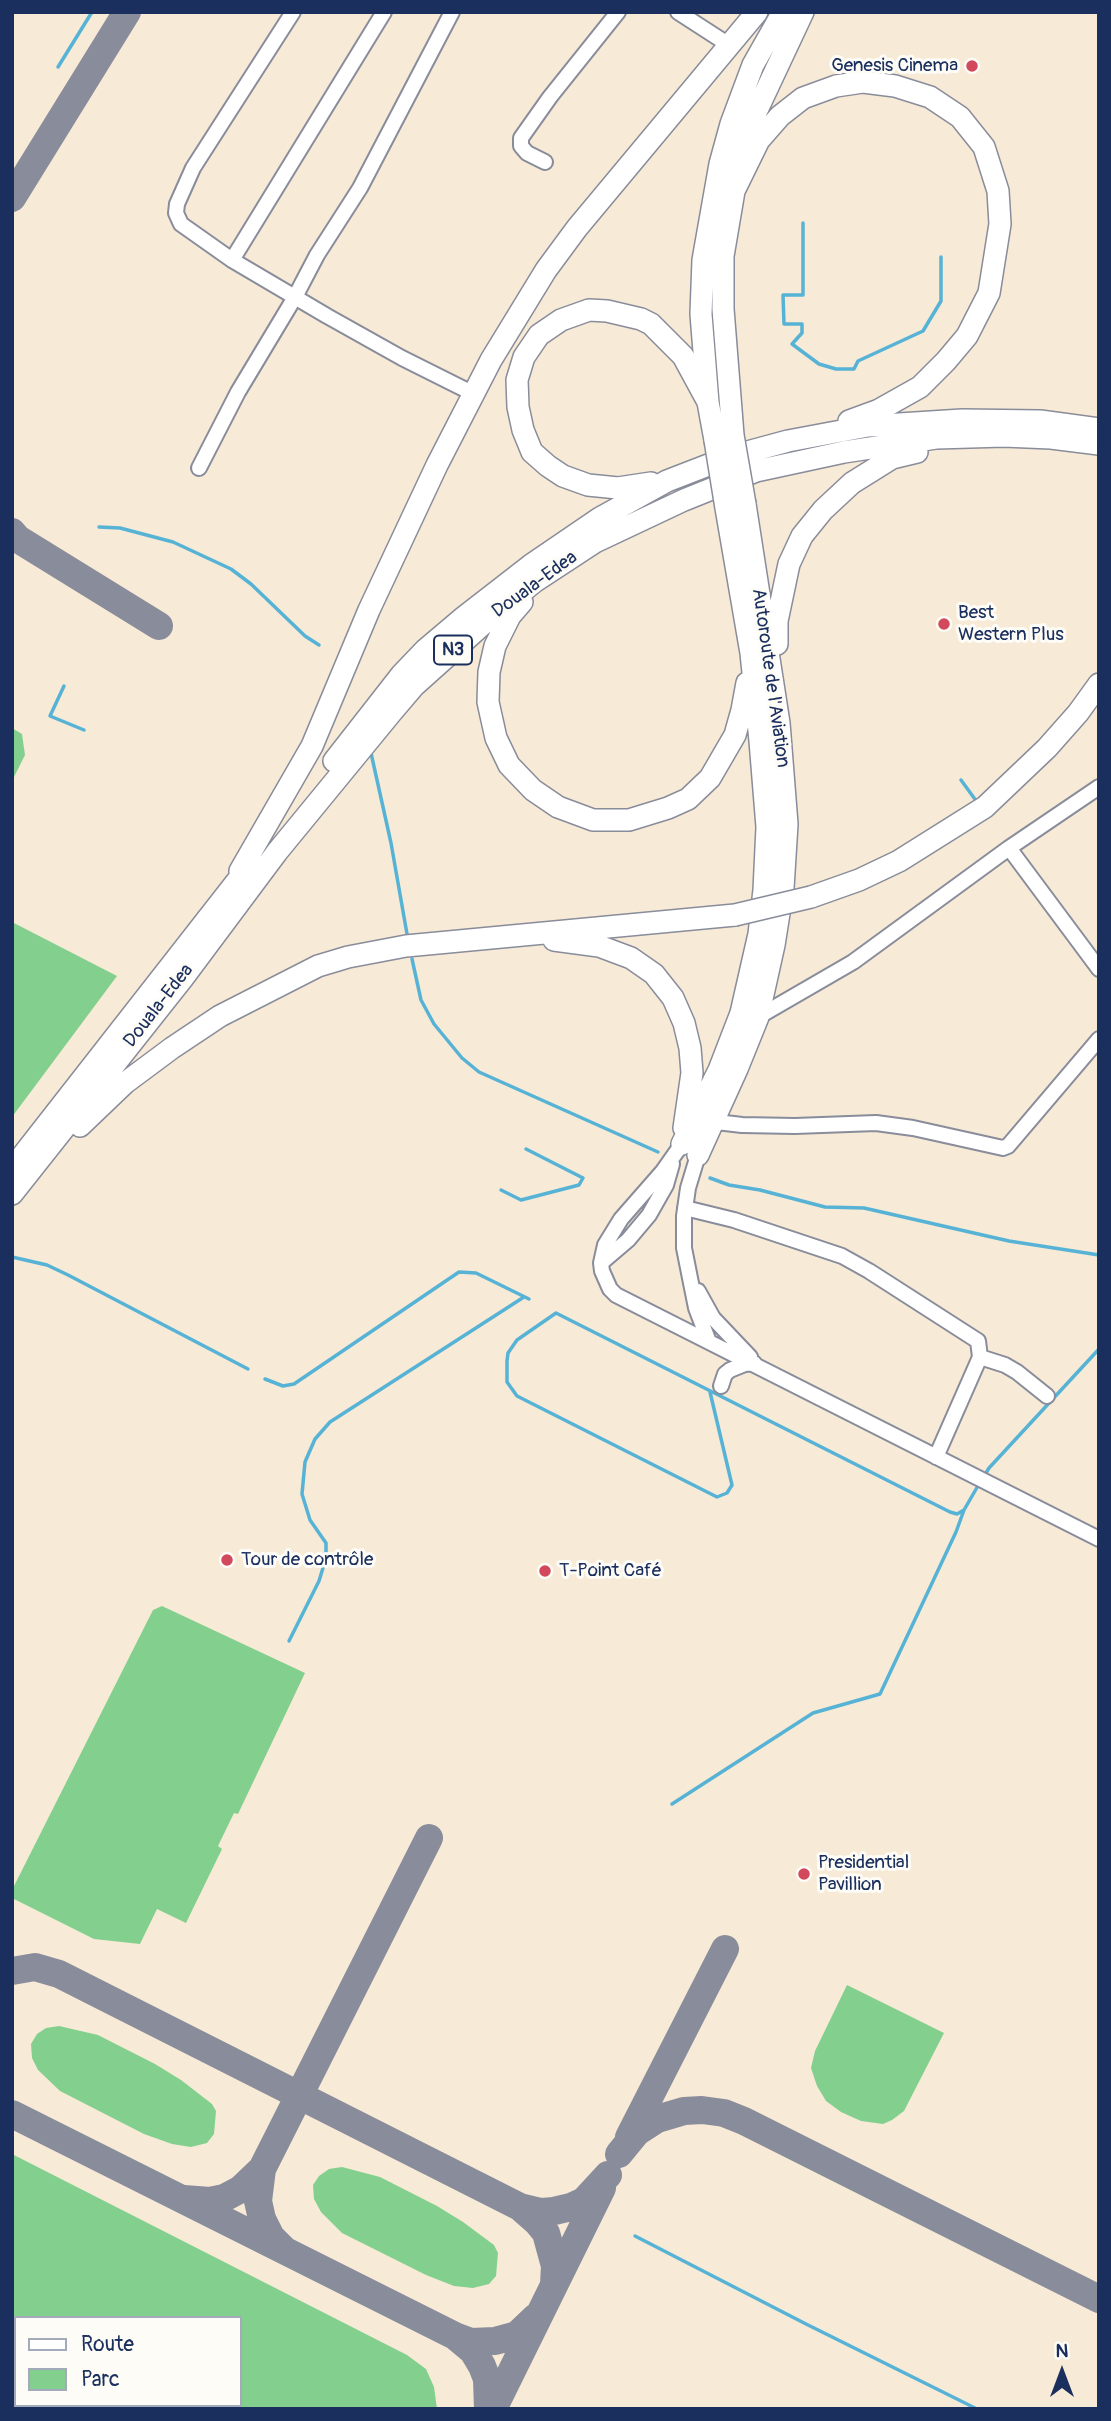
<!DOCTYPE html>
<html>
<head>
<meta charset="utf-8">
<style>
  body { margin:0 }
  #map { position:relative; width:1111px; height:2421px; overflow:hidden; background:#f7ead7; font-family:Pangolin,sans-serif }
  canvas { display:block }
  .frame { position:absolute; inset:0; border:14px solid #1b2f5e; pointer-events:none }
  .legend { position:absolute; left:14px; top:2316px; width:228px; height:91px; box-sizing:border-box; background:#fdfcf7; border:2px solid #a3aaba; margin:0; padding:9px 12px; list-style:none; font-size:21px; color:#1b2f5e }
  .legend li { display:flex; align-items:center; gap:14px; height:35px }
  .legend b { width:35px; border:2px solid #a3aaba }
  .north { position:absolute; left:1027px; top:2337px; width:70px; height:70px; -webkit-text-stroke:5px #fdfcf7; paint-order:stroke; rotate:0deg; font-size:19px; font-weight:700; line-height:28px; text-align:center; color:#1b2f5e }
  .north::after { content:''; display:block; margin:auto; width:24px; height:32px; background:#1b2f5e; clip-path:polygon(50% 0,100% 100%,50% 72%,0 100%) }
</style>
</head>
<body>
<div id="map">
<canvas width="1111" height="2421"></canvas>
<div class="frame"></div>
<ul class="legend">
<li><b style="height:9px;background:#fff"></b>Route</li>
<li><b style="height:19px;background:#83d08e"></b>Parc</li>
</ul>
<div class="north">N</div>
</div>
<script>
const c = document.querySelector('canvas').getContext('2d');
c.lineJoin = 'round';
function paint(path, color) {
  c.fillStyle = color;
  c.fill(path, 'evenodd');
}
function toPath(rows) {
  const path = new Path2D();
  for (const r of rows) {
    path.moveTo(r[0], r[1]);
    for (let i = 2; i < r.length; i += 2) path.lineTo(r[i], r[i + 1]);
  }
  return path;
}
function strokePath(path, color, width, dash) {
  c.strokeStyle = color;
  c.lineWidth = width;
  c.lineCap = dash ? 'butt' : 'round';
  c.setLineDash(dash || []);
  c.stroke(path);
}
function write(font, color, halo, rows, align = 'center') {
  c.font = font + ' Pangolin,sans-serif';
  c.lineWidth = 6;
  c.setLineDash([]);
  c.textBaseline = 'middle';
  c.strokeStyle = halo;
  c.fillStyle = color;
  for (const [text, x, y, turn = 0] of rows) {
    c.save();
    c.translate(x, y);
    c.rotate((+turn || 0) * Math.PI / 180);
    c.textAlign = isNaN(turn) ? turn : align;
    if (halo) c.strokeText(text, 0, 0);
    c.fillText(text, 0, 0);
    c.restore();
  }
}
const green = toPath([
  [12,728,22,734,25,755,12,781],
  [12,922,117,976,12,1117],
  [162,1606,305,1673,238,1814,234,1813,218,1846,222,1849,186,1923,157,1909,140,1944,94,1939,12,1898,12,1890,153,1610],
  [847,1985,944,2033,904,2111,892,2120,883,2124,861,2121,841,2112,826,2101,817,2086,811,2068,815,2051],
  [59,2026,98,2035,155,2064,181,2080,212,2104,216,2111,214,2134,207,2143,191,2147,172,2144,144,2134,60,2091,38,2070,32,2058,31,2044,37,2034,46,2028],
  [12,2154,407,2355,426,2369,434,2387,437,2409,58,2409,52,2405,240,2405,240,2318,16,2318,16,2387,12,2385],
  [342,2167,380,2177,437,2206,463,2222,494,2245,498,2253,496,2276,489,2284,473,2288,454,2286,426,2275,342,2233,321,2212,314,2199,313,2185,319,2176,329,2169]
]);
const stream = toPath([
  [58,67,92,12],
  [803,223,803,295,783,295,784,324,802,324,802,333,792,344,819,364,836,369,854,369,858,361,923,331,941,301,941,257],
  [99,527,120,528,173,542,231,569,251,584,305,636,319,645],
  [64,686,50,716,84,730],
  [371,753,391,843,407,934],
  [961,780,977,802],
  [412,959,421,1000,434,1024,462,1058,479,1072,658,1152],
  [710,1178,729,1185,760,1190,825,1207,864,1208,1009,1241,1099,1255],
  [501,1190,521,1200,579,1185,583,1178,526,1149],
  [12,1257,47,1265,68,1275,248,1369],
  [265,1379,283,1386,294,1384,459,1272,476,1273,529,1299],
  [710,1392,732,1485,727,1493,717,1497,517,1396,507,1382,507,1361,508,1353,517,1340,556,1313,950,1512,957,1514,964,1510],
  [983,1478,989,1468,1099,1349],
  [289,1641,319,1581,326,1558,326,1543,310,1520,302,1494,305,1462,315,1439,330,1422,524,1297],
  [672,1804,813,1713,880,1694,956,1532,964,1510,979,1484],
  [635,2236,806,2324,977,2409]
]);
const taxiway = toPath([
  [12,198,127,12],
  [12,532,18,539,159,626],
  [12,1971,35,1967,59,1974,520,2207,541,2212,554,2211,571,2207,584,2201,608,2175],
  [12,2114,455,2336,473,2351,482,2366,487,2379,488,2409],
  [629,2137,725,1949],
  [619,2154,637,2132,657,2119,684,2111,702,2110,724,2113,744,2121,1099,2299],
  [184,2199,210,2201,224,2198,241,2189,262,2169],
  [520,2207,537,2222,546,2233,555,2266,554,2284],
  [283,2249,271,2237,262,2219,258,2201,262,2169,429,1838],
  [455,2336,471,2342,495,2341,517,2335,536,2317],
  [493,2409,602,2188]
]);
const minor = toPath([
  [293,12,193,168,177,204,176,213,181,224,232,260,327,316,402,358,474,394],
  [678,12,729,45],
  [545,162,527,153,521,146,521,138,550,97,618,12],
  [232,260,384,12],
  [199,468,238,392,295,297,317,255,360,188,452,12],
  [1009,848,1099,969],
  [758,1017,853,962,1009,848,1099,787],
  [708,1121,742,1125,795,1126,876,1123,913,1128,1003,1148,1008,1146,1099,1039],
  [682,1144,663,1171,621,1219,605,1245,601,1263,602,1271,610,1289,616,1295,1099,1539],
  [698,1155,688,1188,684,1216,684,1248,696,1308,709,1342],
  [685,1208,734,1220,842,1256,869,1271,978,1341,980,1357,936,1457],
  [601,1263,628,1240,649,1215,666,1185,672,1164],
  [698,1291,713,1318,750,1357],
  [980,1357,1005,1365,1017,1372,1047,1396],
  [721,1386,725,1374,730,1370,745,1364,754,1363]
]);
const highway = toPath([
  [734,191,759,140,780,116,803,98,836,86,863,82,895,86,930,97,960,117,984,147,998,191,1000,224,989,293,967,336,946,361,920,387,879,410,849,421],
  [733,435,723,309,723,256,734,191,750,125,803,12],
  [715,440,708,402,701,314,703,260,720,164,731,124,753,65,783,12],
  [651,483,618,488,588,485,563,476,548,466,532,452,523,430,518,407,517,380,524,357,539,335,561,320,589,310,607,311,641,319,651,324,683,356,708,402],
  [522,602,510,616,495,646,489,672,488,702,496,738,509,765,533,790,558,807,593,820,629,820,668,808,688,799,710,778,735,735,742,710,747,683],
  [777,644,777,621,789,564,802,536,823,510,852,483,892,458,917,452],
  [334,761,402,674,425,650,464,617,531,565,600,518,667,481,729,457,788,441,868,426,962,420,1040,421,1099,429],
  [240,871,312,746,369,610,437,465,491,360,546,270,577,228,757,12],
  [811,897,859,880,899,861,985,807,1047,748,1078,713,1099,684],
  [554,940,599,946,631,958,654,974,673,998,684,1023,690,1048,692,1073,684,1128],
  [80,1126,125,1083,172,1048,220,1016,318,966,348,957,406,946,735,915],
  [682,1144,719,1070,741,1013,759,934,764,890,767,827,760,741,751,653,726,508],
  [698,1155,737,1069,758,1017,774,945,783,888,787,824,779,723,745,504],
  [12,1169,252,862],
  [12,1194,183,978,277,852,391,713,414,686,491,617,534,582,595,542,684,500,756,471,844,452,936,438,1004,436,1051,438,1099,444]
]);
const highwayBridge = toPath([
  [733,435,745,504],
  [715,440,726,508],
  [735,915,811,897]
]);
const markers = [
  [972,66,7,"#d1495b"],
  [944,624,7,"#d1495b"],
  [227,1560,7,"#d1495b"],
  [545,1571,7,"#d1495b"],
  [804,1874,7,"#d1495b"]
];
const shields = [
  [453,650,38]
];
const shieldNames = [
  ["N3",453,650]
];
const poiNames = [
  ["Genesis Cinema",958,66,"right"],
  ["Best",958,613],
  ["Western Plus",958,635],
  ["Tour de contrôle",241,1560],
  ["T-Point Café",559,1571],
  ["Presidential",818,1863],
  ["Pavillion",818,1885]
];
const streetNames = [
  ["Douala-Edea",535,585,-36],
  ["Autoroute de l'Aviation",770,678,82],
  ["Douala-Edea",159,1006,-52]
];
paint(green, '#83d08e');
strokePath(stream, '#57b3d5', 3.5);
strokePath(taxiway, '#898c9a', 28);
strokePath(minor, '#898c9a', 18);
strokePath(highway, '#898c9a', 24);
strokePath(minor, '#fff', 14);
strokePath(highway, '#fff', 21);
strokePath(highwayBridge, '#898c9a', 24, []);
strokePath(highwayBridge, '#fff', 21);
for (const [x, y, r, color] of markers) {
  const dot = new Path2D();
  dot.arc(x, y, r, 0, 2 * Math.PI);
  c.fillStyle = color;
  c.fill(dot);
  strokePath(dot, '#fdfcf7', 2.5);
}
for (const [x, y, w] of shields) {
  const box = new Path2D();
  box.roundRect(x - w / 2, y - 14.5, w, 29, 5);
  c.fillStyle = '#fdfcf7';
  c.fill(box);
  strokePath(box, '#1b2f5e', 2);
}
write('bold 18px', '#1b2f5e', null, shieldNames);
write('19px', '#1b2f5e', '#fdfcf7', poiNames, 'left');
write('19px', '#1b2f5e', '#fdfcf7', streetNames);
</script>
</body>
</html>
